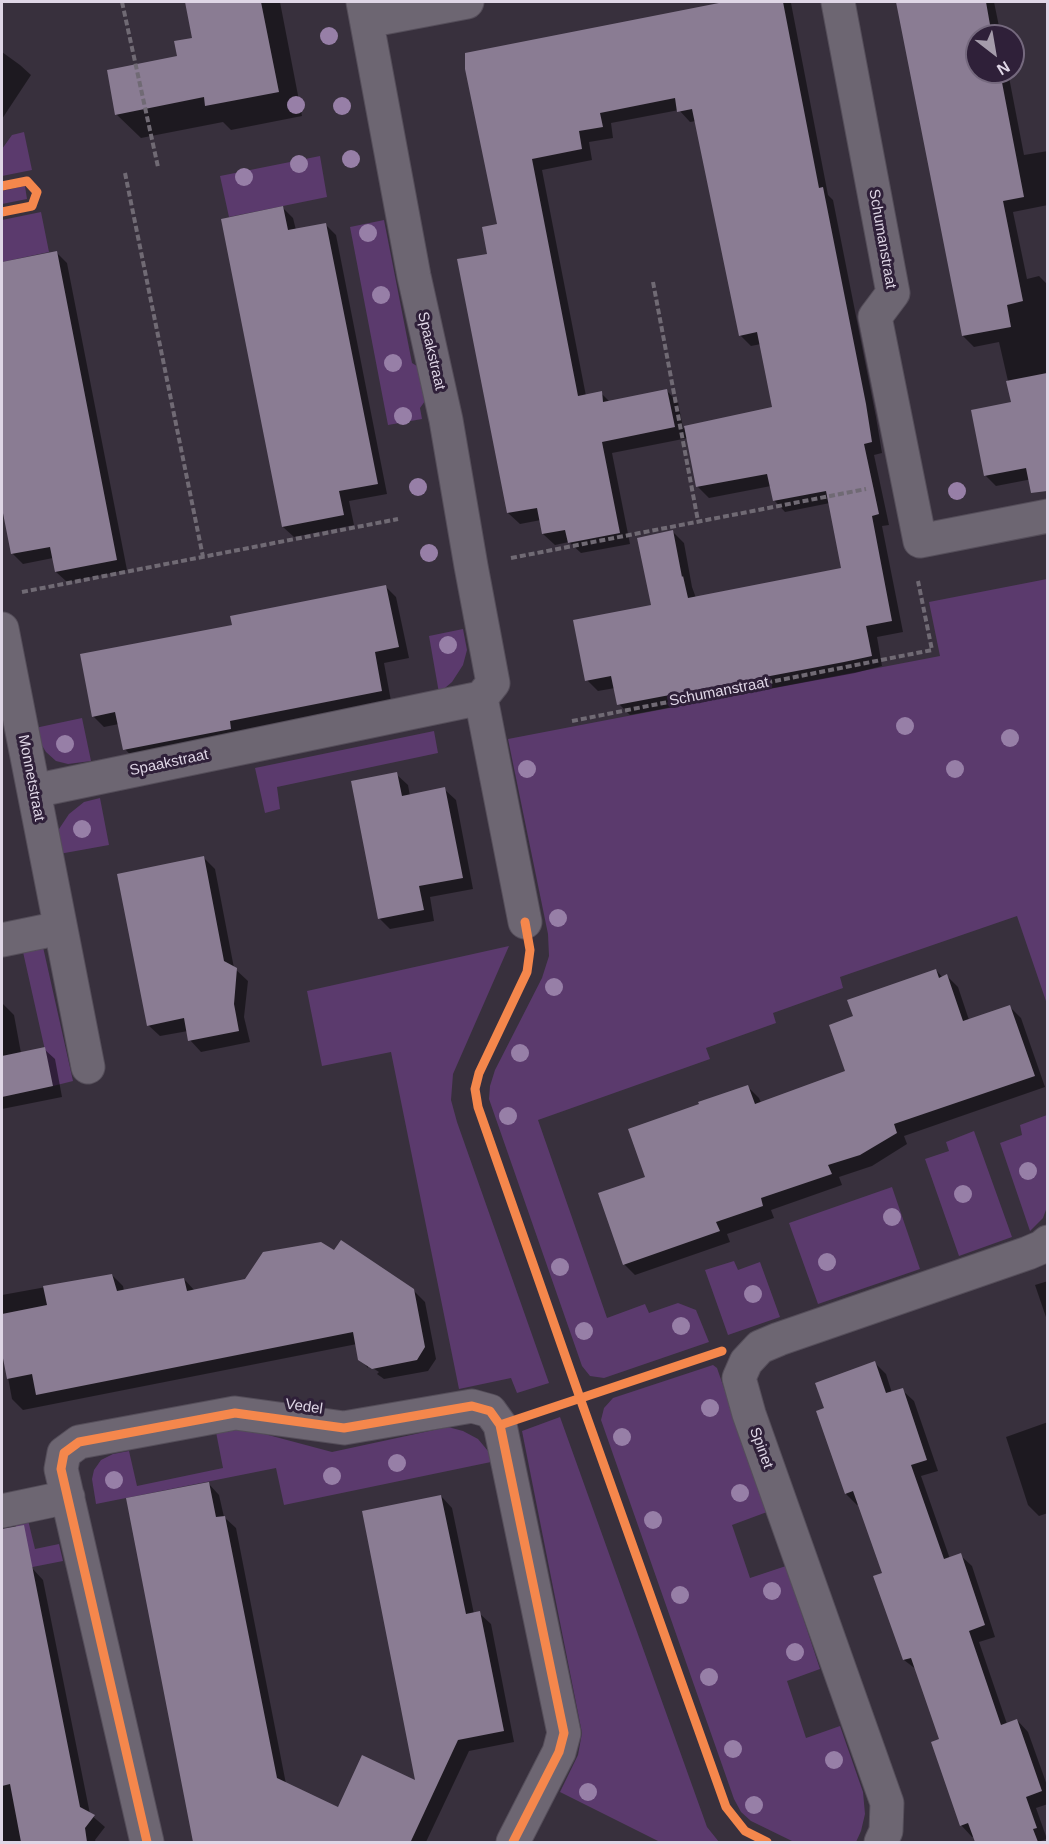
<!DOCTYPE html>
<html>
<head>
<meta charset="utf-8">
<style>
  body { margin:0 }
  #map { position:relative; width:1049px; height:1844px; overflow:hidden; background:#38303d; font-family:Arial,sans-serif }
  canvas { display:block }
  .frame { position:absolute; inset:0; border:3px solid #dfd6e6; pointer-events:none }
  .north { position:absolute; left:965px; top:24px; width:60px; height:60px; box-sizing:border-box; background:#2f2039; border:2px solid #75697e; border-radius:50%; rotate:149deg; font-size:16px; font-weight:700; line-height:24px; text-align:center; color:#dfd6e6 }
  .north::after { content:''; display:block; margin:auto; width:21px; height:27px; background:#a59cab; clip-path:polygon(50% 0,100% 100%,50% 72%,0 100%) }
</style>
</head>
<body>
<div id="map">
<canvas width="1049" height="1844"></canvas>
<div class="frame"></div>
<div class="north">N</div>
</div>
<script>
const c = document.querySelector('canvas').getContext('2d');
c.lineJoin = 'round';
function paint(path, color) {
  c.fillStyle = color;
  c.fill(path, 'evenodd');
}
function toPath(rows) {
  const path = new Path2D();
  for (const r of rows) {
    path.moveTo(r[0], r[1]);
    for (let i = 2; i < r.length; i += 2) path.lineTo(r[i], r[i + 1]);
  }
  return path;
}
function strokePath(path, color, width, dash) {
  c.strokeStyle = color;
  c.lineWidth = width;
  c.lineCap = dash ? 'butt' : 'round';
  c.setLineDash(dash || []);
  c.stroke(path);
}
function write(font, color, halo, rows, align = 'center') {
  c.font = font + ' Arial,sans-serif';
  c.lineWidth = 6;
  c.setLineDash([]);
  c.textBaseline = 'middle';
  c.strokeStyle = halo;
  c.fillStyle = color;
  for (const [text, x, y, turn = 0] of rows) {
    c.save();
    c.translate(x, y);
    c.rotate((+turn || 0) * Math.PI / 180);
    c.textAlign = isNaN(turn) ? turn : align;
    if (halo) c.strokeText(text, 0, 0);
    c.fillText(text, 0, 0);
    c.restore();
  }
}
const green = toPath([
  [24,132,32,170,2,176,2,149,12,135],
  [320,156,327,197,229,217,220,176],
  [25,186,27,199,2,204,2,191],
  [41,212,49,252,2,262,2,220],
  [384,220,412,363,433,376,435,387,420,408,422,419,388,425,350,227],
  [1047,579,1047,1004,1017,916,840,977,843,988,773,1013,776,1023,706,1048,710,1059,538,1120,607,1318,645,1304,649,1313,678,1303,696,1310,709,1342,604,1378,590,1376,582,1366,489,1099,490,1086,495,1070,542,978,549,956,548,934,508,739,940,656,929,602],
  [463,629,467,650,463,665,452,682,439,693,429,636],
  [82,718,91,761,68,764,56,761,46,752,38,739,35,728],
  [434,731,438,753,277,787,280,809,265,813,255,768],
  [100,798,109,845,59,854,56,842,59,829,69,814,84,802],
  [509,946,453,1074,451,1100,457,1122,549,1383,517,1393,511,1378,459,1389,391,1052,322,1066,307,991],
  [43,947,73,1081,53,1086,23,952],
  [1047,1115,1047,1207,1043,1218,1030,1231,1000,1143,1022,1135,1020,1125],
  [974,1131,1012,1237,959,1256,925,1159,949,1151,946,1142],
  [892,1187,920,1269,818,1304,789,1223],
  [734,1261,738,1270,760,1262,780,1317,728,1335,705,1270],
  [713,1365,717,1368,767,1512,732,1525,750,1578,786,1566,820,1669,787,1681,806,1738,840,1726,863,1792,865,1814,861,1831,856,1842,794,1842,751,1821,741,1812,734,1799,601,1420,604,1408,613,1398],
  [560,1417,707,1827,719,1842,660,1842,560,1792,578,1755,582,1733,522,1431],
  [448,1427,463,1431,478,1439,488,1451,491,1462,284,1505,276,1468,96,1504,92,1479,94,1470,101,1460,113,1454,129,1451,137,1486,223,1468,216,1432,242,1428,332,1452],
  [28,1520,35,1549,59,1544,63,1561,2,1573,2,1563,23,1559,15,1522]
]);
const shadow = toPath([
  [186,2,280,2,302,116,231,130,223,122,141,138,116,114,179,58,194,39],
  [732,2,789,2,791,3,828,195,833,200,876,417,882,453,874,455,889,525,882,526,903,632,877,637,882,666,855,673,630,715,619,704,615,688,598,691,587,680,652,606,673,532,684,543,692,587,696,598,843,569,830,503,785,512,774,500,771,486,709,498,698,487,688,438,612,453,630,544,581,553,569,542,555,545,543,534,541,520,520,524,508,513,488,255,498,225,466,54],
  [679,110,690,122,696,121,740,335,751,346,761,344,773,409,683,428,678,402,667,391,610,402,601,393,586,396,542,170,592,160,589,142,613,138,611,123],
  [897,2,994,2,1001,36,977,36,977,72,1008,72,1024,155,1048,151,1048,205,1013,212,1027,279,1039,276,1048,285,1048,476,996,486,985,475,1013,403,999,342,974,347,963,336],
  [2,52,20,65,31,75,2,119],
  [283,208,293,218,296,230,326,225,336,235,387,494,349,501,354,525,294,537,283,527],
  [56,252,67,263,127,570,67,582,56,572,53,558,23,564,12,553,2,499,2,263],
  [386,587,396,597,409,658,384,663,391,701,135,760,125,749,119,724,104,727,93,716,234,627],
  [396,774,408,785,410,796,444,789,456,800,473,889,430,897,434,921,390,929,379,918],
  [204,858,215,869,234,968,248,981,244,1017,250,1042,201,1052,190,1040,188,1031,160,1036,148,1025],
  [936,970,943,978,947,976,958,987,969,1020,1010,1007,1021,1018,1045,1087,904,1136,907,1144,872,1166,839,1177,842,1185,771,1210,774,1218,727,1234,730,1242,635,1275,624,1264,647,1178,748,1087,759,1098,761,1103,847,1072,855,1017],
  [2,1004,3,1004,14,1015,21,1053,44,1049,55,1059,62,1097,2,1109],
  [334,1253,413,1290,425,1302,436,1359,428,1371,384,1379,370,1369,377,1374,379,1372,368,1365,368,1368,360,1359,357,1344,23,1410,12,1399,2,1345,2,1295,112,1275,123,1286,124,1291,184,1279,195,1291,246,1280],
  [1048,1281,1048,1323,1035,1285],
  [875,1363,886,1374,892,1393,902,1390,914,1401,938,1471,921,1476,950,1559,960,1555,972,1566,995,1637,979,1642,1007,1724,1017,1720,1028,1732,1048,1788,1048,1804,1036,1808,1047,1839,1037,1842,976,1842,974,1836,972,1837,961,1825,941,1740,917,1670,904,1660,883,1574,859,1504,857,1505,846,1494,818,1412,826,1409],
  [1048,1422,1048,1513,1039,1516,1028,1505,1006,1437],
  [208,1483,219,1495,224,1517,236,1528,286,1784,339,1809,417,1783,441,1496,452,1508,474,1614,479,1613,491,1624,514,1742,469,1751,426,1842,194,1842],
  [32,1568,43,1580,90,1814,105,1827,95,1840,96,1842,2,1842,2,1575]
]);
const building = toPath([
  [185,2,261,2,279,92,205,106,204,97,115,115,107,70,177,56,174,41,192,38],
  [724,2,783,2,819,188,823,187,866,404,872,442,864,444,879,514,872,516,892,621,866,626,872,656,844,662,617,705,611,676,585,681,573,620,651,605,637,538,673,530,682,577,683,576,688,598,841,568,826,491,773,501,767,474,696,487,684,426,772,407,757,332,739,336,692,109,677,112,675,98,600,113,603,127,579,131,582,149,532,159,578,396,602,391,603,402,667,389,675,427,602,442,620,533,568,543,565,530,542,534,537,508,507,513,457,259,487,254,482,227,497,224,465,69,465,53],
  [896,2,986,2,992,36,977,36,977,72,1000,72,1024,197,1003,201,1023,301,1007,305,1011,327,962,336],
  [283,206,288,230,326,223,378,484,339,491,344,515,282,527,221,219],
  [57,251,117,560,55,572,50,547,11,554,2,508,2,262],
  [1047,373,1047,491,1031,493,1026,468,984,476,971,410,1011,402,1006,381],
  [386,585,399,647,375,652,382,691,230,721,231,729,123,750,115,712,92,717,80,654,232,625,230,616],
  [397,772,402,796,445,787,463,878,419,886,424,910,378,919,351,781],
  [204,856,224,961,237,968,234,1004,239,1031,188,1041,184,1018,147,1026,117,874],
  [936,969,939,978,947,974,963,1021,1010,1005,1035,1076,894,1124,897,1133,860,1155,828,1165,832,1174,761,1198,763,1206,716,1222,720,1231,623,1265,598,1193,645,1177,628,1129,699,1104,698,1102,748,1085,755,1104,845,1071,829,1025,853,1016,847,1000],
  [45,1047,53,1086,2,1097,2,1056],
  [341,1240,414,1289,425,1347,417,1360,372,1369,358,1360,353,1332,36,1395,32,1374,7,1379,2,1353,2,1314,47,1305,43,1286,112,1274,117,1291,184,1278,187,1291,245,1279,263,1252,321,1242,334,1250],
  [875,1361,886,1393,903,1388,927,1460,911,1465,944,1559,961,1553,985,1625,969,1631,1001,1725,1017,1719,1042,1791,1026,1797,1037,1828,1033,1829,1038,1842,975,1842,968,1823,960,1826,931,1742,939,1739,911,1658,903,1660,873,1576,882,1573,853,1491,845,1494,816,1411,824,1408,815,1383],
  [209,1482,216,1517,225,1516,277,1778,338,1807,362,1755,415,1780,362,1511,441,1495,466,1614,480,1611,504,1731,458,1740,411,1841,413,1842,193,1842,126,1498],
  [24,1525,80,1807,95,1815,85,1828,87,1842,21,1842,10,1784,2,1786,2,1529]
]);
const path = toPath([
  [122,2,158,167],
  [125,173,203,557],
  [653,282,698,521],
  [511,558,866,489],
  [22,592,398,519],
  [572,721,932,650,918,581]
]);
const minor = toPath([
  [838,2,893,293,875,317,920,541,1048,516],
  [367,21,467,2],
  [2,629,88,1067],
  [481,698,525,922],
  [34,791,481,698,493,683,471,566,446,420,414,276,363,2],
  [2,940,60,928],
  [2,1511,68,1497],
  [147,1842,61,1469,64,1453,79,1442,235,1413,344,1428,472,1406,490,1411,500,1425,564,1733,559,1752,513,1842],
  [881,1842,886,1831,887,1803,749,1414,739,1378,746,1362,760,1347,779,1339,1028,1253,1042,1247,1048,1242]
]);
const cycleway = toPath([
  [2,186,27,181,37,192,32,206,2,212],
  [525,922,530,950,527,972,479,1073,475,1089,478,1107,580,1398,726,1807,745,1831,767,1842],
  [500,1425,722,1351],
  [147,1842,61,1469,64,1453,79,1442,235,1413,344,1428,472,1406,490,1411,500,1425,564,1733,559,1752,513,1842]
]);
const trees = [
  [329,36],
  [296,105],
  [342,106],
  [351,159],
  [299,164],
  [244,177],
  [368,233],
  [381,295],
  [393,363],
  [403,416],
  [418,487],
  [957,491],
  [429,553],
  [448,645],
  [905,726],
  [1010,738],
  [65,744],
  [527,769],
  [955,769],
  [82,829],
  [558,918],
  [554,987],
  [520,1053],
  [508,1116],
  [1028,1171],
  [963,1194],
  [892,1217],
  [827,1262],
  [560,1267],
  [753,1294],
  [681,1326],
  [584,1331],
  [710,1408],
  [622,1437],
  [397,1463],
  [332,1476],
  [114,1480],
  [740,1493],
  [653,1520],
  [772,1591],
  [680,1595],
  [795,1652],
  [709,1677],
  [733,1749],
  [834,1760],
  [588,1792],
  [754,1805]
];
const streetNames = [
  ["Schumanstraat",882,239,80],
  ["Spaakstraat",431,351,77],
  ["Schumanstraat",719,692,-11],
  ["Spaakstraat",169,763,-12],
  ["Monnetstraat",31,778,79],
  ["Vedel",304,1407,8],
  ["Spinet",761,1448,70]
];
paint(green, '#5b3a6d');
paint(shadow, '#0007');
paint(building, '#8a7c93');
strokePath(minor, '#554e5a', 35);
strokePath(path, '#706a74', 4, [6, 3]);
strokePath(minor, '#6d6672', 33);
strokePath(cycleway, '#f5874c', 9);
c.fillStyle = '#977fa7';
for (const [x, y] of trees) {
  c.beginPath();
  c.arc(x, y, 9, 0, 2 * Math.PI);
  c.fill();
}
write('15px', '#dfd6e6', '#2f2039', streetNames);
</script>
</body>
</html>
